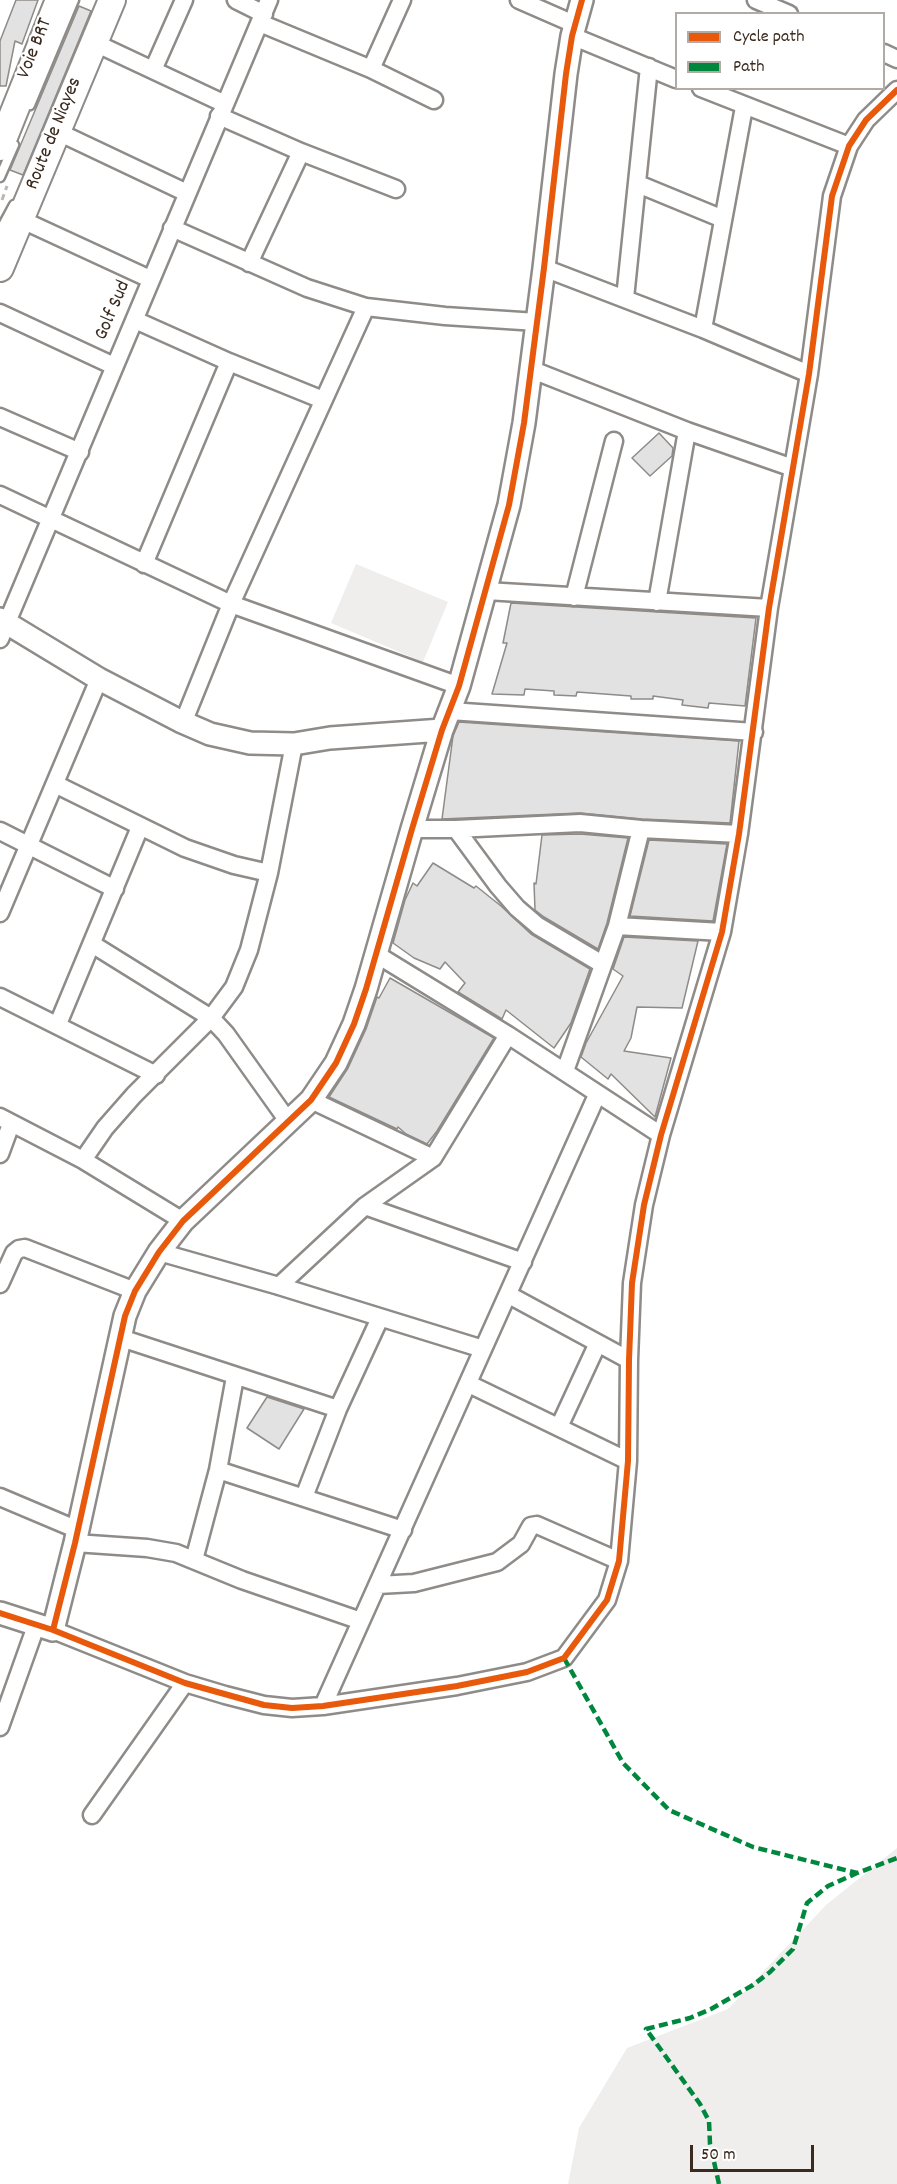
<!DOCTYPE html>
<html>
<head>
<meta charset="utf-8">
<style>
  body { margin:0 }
  #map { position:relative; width:897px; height:2184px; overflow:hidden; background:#fff; font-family:Dekko,sans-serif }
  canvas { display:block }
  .legend { position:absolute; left:675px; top:12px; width:210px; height:78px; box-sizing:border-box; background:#fff; border:2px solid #b1aaa5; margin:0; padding:8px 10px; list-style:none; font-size:18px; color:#3b2a1e }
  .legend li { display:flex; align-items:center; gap:12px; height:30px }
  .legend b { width:30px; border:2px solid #b1aaa5 }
  .scale { position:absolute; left:690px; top:2145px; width:124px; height:27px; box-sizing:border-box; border:3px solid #3b2a1e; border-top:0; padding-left:8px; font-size:18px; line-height:21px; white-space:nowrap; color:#3b2a1e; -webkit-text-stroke:4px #fff; paint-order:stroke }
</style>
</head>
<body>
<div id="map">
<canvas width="897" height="2184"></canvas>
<ul class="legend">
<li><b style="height:8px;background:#e8590c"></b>Cycle path</li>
<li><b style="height:8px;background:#00873e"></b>Path</li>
</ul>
<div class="scale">50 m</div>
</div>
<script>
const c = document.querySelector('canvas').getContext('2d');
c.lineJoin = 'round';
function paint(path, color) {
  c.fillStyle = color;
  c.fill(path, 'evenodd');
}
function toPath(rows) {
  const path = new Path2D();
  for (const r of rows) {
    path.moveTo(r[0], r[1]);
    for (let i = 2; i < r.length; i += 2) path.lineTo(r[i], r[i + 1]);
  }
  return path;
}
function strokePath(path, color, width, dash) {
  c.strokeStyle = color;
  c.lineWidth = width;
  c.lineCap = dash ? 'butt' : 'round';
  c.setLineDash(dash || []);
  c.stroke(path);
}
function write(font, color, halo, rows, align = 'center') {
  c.font = font + ' Dekko,sans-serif';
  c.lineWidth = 4.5;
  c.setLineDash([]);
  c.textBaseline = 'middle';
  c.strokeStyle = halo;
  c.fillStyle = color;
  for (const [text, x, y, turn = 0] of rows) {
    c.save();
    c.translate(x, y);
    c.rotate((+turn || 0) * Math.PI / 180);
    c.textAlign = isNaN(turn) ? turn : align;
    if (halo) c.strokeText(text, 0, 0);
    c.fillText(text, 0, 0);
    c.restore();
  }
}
const built = toPath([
  [356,564,448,602,423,662,331,623],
  [897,1848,897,2184,568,2184,579,2128,627,2048,728,2009,826,1905]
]);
const building = toPath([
  [16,0,38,0,22,44,15,41,6,86,0,86,0,41,16,0],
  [79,6,91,11,23,175,10,170,79,6],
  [659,433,673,448,672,456,650,476,632,458,659,433],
  [511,603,756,618,745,706,709,703,708,708,682,705,683,700,653,696,653,699,631,699,631,696,577,692,576,696,554,695,554,691,525,689,524,695,492,694,507,643,503,643,511,603],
  [459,722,739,741,730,823,642,819,580,813,442,819,453,736,459,722],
  [580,834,628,838,607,923,598,949,544,917,535,910,534,883,536,884,542,835,580,834],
  [649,840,727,844,713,921,630,916,649,840],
  [433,863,474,888,476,886,501,906,531,934,590,969,571,1023,554,1048,506,1010,502,1019,458,992,465,983,445,962,440,969,414,958,393,943,405,900,413,883,417,886,433,863],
  [624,937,698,941,682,1008,637,1007,631,1038,624,1051,671,1058,655,1117,611,1074,608,1079,581,1057,586,1043,623,976,613,969,624,937],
  [390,978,494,1038,437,1131,427,1144,406,1134,398,1127,397,1129,329,1097,348,1068,366,1029,377,997,379,998,390,978],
  [267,1397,304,1409,279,1449,247,1428,267,1397]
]);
const path = toPath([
  [2,200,7,186]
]);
const service = toPath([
  [30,105,74,0],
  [0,177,14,145],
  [0,231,14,205]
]);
const minor = toPath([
  [236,0,264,14],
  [519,0,574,24],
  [756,0,789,14],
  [260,23,371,69,434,100],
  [572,36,676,79],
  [93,42,225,104],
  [884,53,897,59],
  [371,69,402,0],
  [153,70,184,0],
  [701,88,849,146],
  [219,116,301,152,396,189],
  [56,131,187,193],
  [638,184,723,219],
  [20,219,150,279],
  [172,228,307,288,366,307,445,316,537,322],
  [249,263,301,152],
  [544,268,703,329,809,374],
  [625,298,649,67],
  [0,313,114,366],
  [135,320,229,362,323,400],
  [703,329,744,107],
  [530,369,687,431,793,468],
  [0,417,80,452],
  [0,495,231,604,459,686],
  [144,564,229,362],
  [486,591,769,608],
  [574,597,614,441],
  [657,602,687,431],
  [0,639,269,0],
  [450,711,754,732],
  [183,723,231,604,366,307],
  [55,784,185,848,234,865,269,873],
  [412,829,456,829,580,823,641,829,739,834],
  [456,829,498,886,517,908,538,926,602,964],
  [0,831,115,889],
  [0,913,99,679],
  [617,926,722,932],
  [92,944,211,1018,226,1034,288,1121],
  [376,954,508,1035,661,1135],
  [0,997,156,1075],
  [58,1024,140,827],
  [565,1071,617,926,641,829],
  [311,1100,433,1158],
  [0,1117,83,1160,183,1221],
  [0,1154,11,1124],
  [83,1160,105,1128,134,1095,211,1018,234,987,249,950,269,873,294,744],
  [365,1206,523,1262],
  [159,1252,279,1286,483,1349],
  [0,1284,14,1253,19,1249,25,1248,135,1291],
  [279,1286,365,1206,433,1158,508,1035],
  [509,1295,629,1360],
  [121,1338,338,1409],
  [469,1384,628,1461],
  [559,1427,597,1345],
  [218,1470,403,1530],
  [0,1497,78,1530],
  [304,1497,338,1409,380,1318],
  [75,1543,147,1548,176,1553,242,1580,361,1621],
  [194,1560,218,1470,235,1377],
  [378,1585,414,1583,497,1562,521,1544,531,1526,537,1525,619,1561],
  [53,1630,185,1683,225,1695,264,1705,292,1708,323,1706,457,1686,527,1672,564,1658,607,1600,619,1561,628,1461,629,1360,632,1283,644,1205,661,1135,722,932,739,834,769,608,809,374,832,196,849,146,866,120,897,90],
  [323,1706,597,1095],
  [0,1727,36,1626],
  [92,1815,185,1683]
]);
const tertiary = toPath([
  [0,619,99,679,180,721,210,734,250,743,294,744,330,738,442,730],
  [0,1613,53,1630,75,1543,125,1316,135,1291,159,1252,183,1221,311,1100,336,1063,354,1024,366,989,412,829,442,730,459,686,509,505,524,423,544,268,566,74,572,36,582,0]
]);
const primary = toPath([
  [0,147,59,0],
  [0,268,112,0]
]);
const quiet = toPath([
  [564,1658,623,1763,669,1810,753,1847,857,1873,897,1858],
  [719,2184,710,2144,709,2121,700,2104,646,2029,690,2018,711,2009,753,1985,770,1972,793,1949,807,1903,828,1886,857,1873]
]);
const cycleway = toPath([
  [0,1613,53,1630,185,1683,264,1705,292,1708,323,1706,457,1686,527,1672,564,1658,607,1600,619,1561,628,1461,629,1360,632,1283,644,1205,661,1135,722,932,739,834,769,608,809,374,832,196,849,146,866,120,897,90],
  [53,1630,75,1543,125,1316,135,1291,159,1252,183,1221,311,1100,336,1063,354,1024,366,989,412,829,442,730,459,686,509,505,524,423,544,268,566,74,572,36,582,0]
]);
const streetNames = [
  ["Voie BRT",36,49,-68],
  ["Route de Niayes",55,134,-68],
  ["Golf Sud",114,311,-67]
];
paint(built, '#efeeed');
paint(building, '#e3e2e2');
strokePath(building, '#8e8b88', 1.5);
strokePath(service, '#8e8b88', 13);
strokePath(minor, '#8e8b88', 21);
strokePath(tertiary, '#8e8b88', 26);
strokePath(primary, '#8e8b88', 30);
strokePath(path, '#b9b8b6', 3, [6, 4.5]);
strokePath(service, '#fff', 8);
strokePath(minor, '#fff', 16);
strokePath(tertiary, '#fff', 21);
strokePath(primary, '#fff', 26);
strokePath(quiet, '#00873e', 4.5, [9, 4.5]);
strokePath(cycleway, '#e8590c', 6);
write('20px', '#3b2a1e', '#fff', streetNames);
</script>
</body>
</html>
